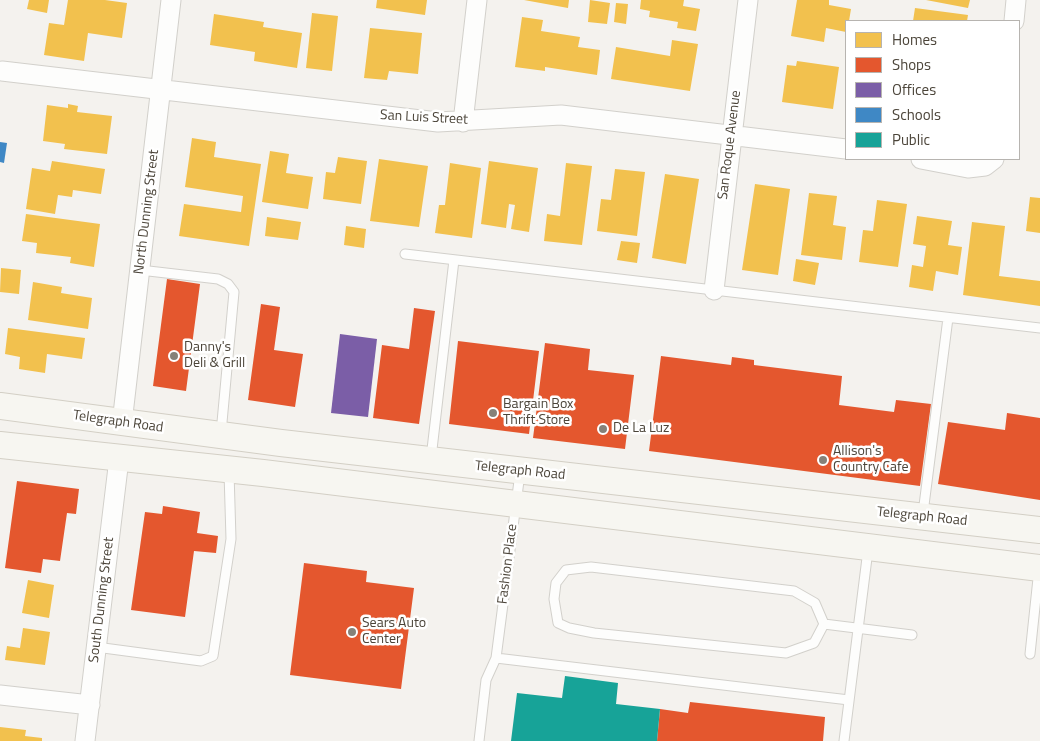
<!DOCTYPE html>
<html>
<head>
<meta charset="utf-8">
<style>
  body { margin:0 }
  #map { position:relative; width:1040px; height:741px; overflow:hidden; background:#f4f2ee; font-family:"Titillium Web",sans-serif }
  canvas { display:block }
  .legend { position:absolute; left:845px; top:20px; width:175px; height:140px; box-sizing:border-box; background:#fff; border:1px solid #b7b4b0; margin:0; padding:6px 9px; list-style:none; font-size:15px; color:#4b4439 }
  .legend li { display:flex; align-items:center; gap:10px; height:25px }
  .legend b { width:25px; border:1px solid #b7b4b0 }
</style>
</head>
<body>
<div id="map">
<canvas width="1040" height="741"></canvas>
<ul class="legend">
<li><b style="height:14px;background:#f2c14e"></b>Homes</li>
<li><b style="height:14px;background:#e4572e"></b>Shops</li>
<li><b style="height:14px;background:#7b5ea7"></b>Offices</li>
<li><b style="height:14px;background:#3f88c5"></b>Schools</li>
<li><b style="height:14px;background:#17a398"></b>Public</li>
</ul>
</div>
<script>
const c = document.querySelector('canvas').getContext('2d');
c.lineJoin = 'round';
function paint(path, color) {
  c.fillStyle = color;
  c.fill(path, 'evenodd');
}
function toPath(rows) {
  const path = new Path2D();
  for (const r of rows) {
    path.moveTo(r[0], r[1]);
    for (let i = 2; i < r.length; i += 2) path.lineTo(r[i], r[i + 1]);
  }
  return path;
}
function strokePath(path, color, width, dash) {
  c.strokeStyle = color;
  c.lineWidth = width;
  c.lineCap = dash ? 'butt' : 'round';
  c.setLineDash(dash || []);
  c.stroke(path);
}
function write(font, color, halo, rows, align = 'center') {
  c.font = font + ' "Titillium Web",sans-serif';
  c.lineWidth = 5;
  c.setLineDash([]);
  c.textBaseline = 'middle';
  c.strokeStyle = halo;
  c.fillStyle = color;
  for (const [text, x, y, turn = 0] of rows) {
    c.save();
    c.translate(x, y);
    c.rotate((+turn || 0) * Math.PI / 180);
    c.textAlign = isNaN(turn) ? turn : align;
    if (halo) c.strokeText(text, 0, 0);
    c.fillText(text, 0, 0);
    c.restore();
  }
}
const homes = toPath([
  [29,0,49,0,47,13,27,9],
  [68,0,105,0,127,3,122,38,88,33,84,61,44,55,49,23,64,25],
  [377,0,427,0,425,15,376,8],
  [524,0,569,0,568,8],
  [590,0,610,3,607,24,588,22],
  [641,0,684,0,683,6,700,9,696,31,677,28,678,22,649,17,650,11,640,9],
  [797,0,829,0,829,5,851,9,849,21,846,21,846,32,826,28,824,42,791,36],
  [926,0,970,0,968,8],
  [616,3,628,4,626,24,614,22],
  [915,8,968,15,967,21,913,21],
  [312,13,338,16,332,71,306,68],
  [214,14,264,22,263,27,302,33,297,68,254,61,255,52,210,45],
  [522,17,543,20,541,31,580,37,578,47,600,50,597,75,545,67,545,71,515,67],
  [370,28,422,33,418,74,389,71,387,80,364,78],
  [672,40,698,44,690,91,611,79,616,47,670,56],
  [797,61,839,67,833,109,782,102,787,65,796,66],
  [68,104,78,106,77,112,112,116,107,154,64,149,65,144,43,141,47,105,68,108],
  [192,138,216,142,214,157,261,164,249,246,179,236,184,204,241,212,243,196,185,187],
  [270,151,289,154,286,173,313,177,308,209,262,202],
  [338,157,367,161,361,204,323,199,326,172,335,173],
  [379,159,428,166,419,227,370,221],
  [52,161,105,169,101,194,73,190,72,197,58,195,55,214,26,209,32,168,50,171],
  [489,161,538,168,529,232,511,229,515,205,509,204,506,228,481,224],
  [450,163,481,168,472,238,435,233,439,205,445,205],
  [566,163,592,166,582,245,544,241,547,214,560,216],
  [615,169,645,172,637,236,597,231,601,199,611,200],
  [665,174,699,179,686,264,652,258],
  [755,184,790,189,778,275,742,270],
  [809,193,837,196,833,225,846,227,842,260,801,255],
  [1030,197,1040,198,1040,233,1026,231],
  [877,200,907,204,898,267,859,262,863,230,873,231],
  [26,214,100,224,94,267,70,263,71,257,36,253,37,243,22,241],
  [917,216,952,221,948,245,962,247,958,275,936,271,933,291,909,287,912,265,923,267,926,246,913,244],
  [267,217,301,222,298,240,265,236],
  [972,222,1005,226,999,276,1040,281,1040,306,963,295],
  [346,226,366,229,364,248,344,245],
  [621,241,640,243,637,263,617,260],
  [796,259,819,263,815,285,793,281],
  [1,268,21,270,19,294,0,292],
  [33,282,62,287,61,293,92,298,88,329,28,320],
  [8,328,85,338,82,359,47,354,45,373,19,369,20,357,5,354],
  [28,580,54,585,49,618,22,613],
  [23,628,50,632,45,665,5,660,7,646,20,648],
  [0,727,26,730,25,736,42,738,42,741,0,741]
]);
const shops = toPath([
  [167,279,200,284,186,391,153,386],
  [261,304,280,307,274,350,303,354,295,407,248,400],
  [414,308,435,311,419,424,373,418,382,345,409,349],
  [458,341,539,351,529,434,449,424],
  [545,343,590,349,588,370,634,375,625,449,533,438],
  [661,356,731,365,732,357,754,360,754,365,842,376,839,405,894,412,896,400,931,404,920,486,649,451],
  [1007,413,1040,418,1040,500,938,484,948,422,1005,430],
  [17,481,79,489,76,514,67,513,60,561,43,559,41,573,5,568],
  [163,506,200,512,197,533,218,536,216,553,194,551,185,617,131,610,145,512,162,514],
  [304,563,367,571,366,582,414,588,401,689,290,675],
  [690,702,825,717,823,741,657,741,660,709,688,713]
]);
const offices = toPath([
  [340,334,377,339,368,417,331,413]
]);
const schools = toPath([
  [0,142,7,143,4,163,0,162]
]);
const public = toPath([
  [565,676,618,683,616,704,660,709,657,741,511,741,517,693,562,698]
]);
const lane = toPath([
  [405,254,1040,328],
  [140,270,218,279,228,284,234,292,221,433],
  [431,458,454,260],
  [923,513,948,318],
  [591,567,794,591,815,603,824,624,814,643,786,653,594,633,569,628,558,623,554,599,556,583,566,570,591,567],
  [824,624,912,635],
  [96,647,201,661,213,656,231,539,229,472],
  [1030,654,1039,569],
  [496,658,849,700],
  [479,741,486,680,496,658,520,473],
  [844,741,868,550]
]);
const street = toPath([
  [1014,21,1016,0],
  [2,71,438,122,561,115,846,149],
  [463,122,477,0],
  [921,159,968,168,985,166,994,159],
  [714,290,748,0],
  [122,423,171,0],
  [0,695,90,705],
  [85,741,119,459]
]);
const secondary = toPath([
  [0,406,281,443,1040,530],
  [0,445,263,473,1040,568]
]);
const markers = [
  [174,356,5,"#868178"],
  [493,413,5,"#868178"],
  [603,429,5,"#868178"],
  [823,460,5,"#868178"],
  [352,632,5,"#868178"]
];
const streetNames = [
  ["San Luis Street",424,118,3],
  ["San Roque Avenue",730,145,-83],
  ["North Dunning Street",147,212,-83],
  ["Telegraph Road",118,422,8],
  ["Telegraph Road",520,471,6],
  ["Telegraph Road",922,517,6],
  ["Fashion Place",508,564,-83],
  ["South Dunning Street",102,600,-83]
];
const poiNames = [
  ["Danny's",184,348],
  ["Deli & Grill",184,364],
  ["Bargain Box",503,405],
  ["Thrift Store",503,421],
  ["De La Luz",613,429],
  ["Allison's",833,452],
  ["Country Cafe",833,468],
  ["Sears Auto",362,624],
  ["Center",362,640]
];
paint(homes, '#f2c14e');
paint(shops, '#e4572e');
paint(offices, '#7b5ea7');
paint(schools, '#3f88c5');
paint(public, '#17a398');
strokePath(lane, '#d2d0cb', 11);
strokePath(street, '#d2d0cb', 21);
strokePath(secondary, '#d3cfc5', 28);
strokePath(lane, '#fdfdfc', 9);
strokePath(street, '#fdfdfc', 19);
strokePath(secondary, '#f7f6f1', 26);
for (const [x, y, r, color] of markers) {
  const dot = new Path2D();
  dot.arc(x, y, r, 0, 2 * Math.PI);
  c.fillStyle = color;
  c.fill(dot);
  strokePath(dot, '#fff', 2);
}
write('14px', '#4b4439', '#fff', streetNames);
write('14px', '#4b4439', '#fff', poiNames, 'left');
</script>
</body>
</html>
